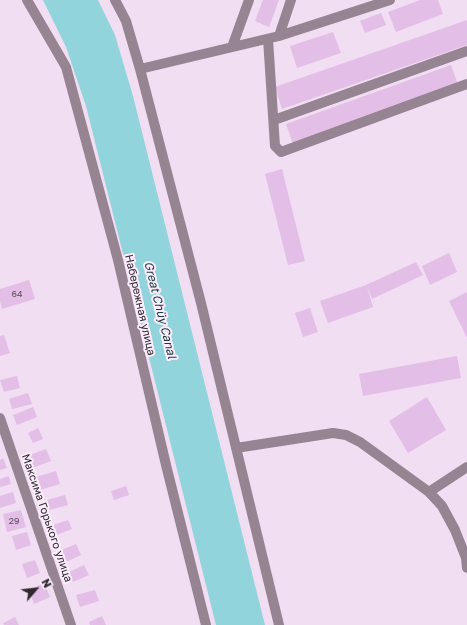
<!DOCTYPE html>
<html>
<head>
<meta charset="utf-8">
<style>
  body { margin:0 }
  #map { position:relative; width:467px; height:625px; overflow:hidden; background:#f1def2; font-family:"Golos Text",sans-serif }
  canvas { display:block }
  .north { position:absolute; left:16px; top:569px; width:40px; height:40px; -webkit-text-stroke:3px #fcedfd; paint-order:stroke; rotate:62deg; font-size:11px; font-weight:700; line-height:16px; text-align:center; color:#2f282f }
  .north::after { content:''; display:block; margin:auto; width:14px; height:18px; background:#2f282f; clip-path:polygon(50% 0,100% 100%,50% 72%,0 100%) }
</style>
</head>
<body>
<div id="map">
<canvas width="467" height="625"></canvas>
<div class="north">N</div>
</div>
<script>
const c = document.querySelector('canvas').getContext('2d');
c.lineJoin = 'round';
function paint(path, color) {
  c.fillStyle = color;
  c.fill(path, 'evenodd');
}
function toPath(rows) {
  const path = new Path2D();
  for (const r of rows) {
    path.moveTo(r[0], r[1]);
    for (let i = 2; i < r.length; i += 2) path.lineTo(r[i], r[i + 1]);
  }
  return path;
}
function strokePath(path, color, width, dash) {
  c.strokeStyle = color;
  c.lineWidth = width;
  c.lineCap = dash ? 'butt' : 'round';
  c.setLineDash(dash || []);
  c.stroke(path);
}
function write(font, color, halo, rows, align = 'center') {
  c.font = font + ' "Golos Text",sans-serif';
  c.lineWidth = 4;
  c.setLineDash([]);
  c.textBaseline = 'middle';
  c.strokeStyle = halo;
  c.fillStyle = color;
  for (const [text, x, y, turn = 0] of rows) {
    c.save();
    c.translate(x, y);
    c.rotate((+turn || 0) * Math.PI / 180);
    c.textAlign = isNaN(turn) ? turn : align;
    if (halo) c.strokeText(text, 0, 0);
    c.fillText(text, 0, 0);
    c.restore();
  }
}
const water = toPath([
  [43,0,98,0,115,35,133,96,265,625,216,625,86,106,66,47]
]);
const building = toPath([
  [263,0,279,0,269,27,255,21],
  [420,0,438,0,443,14,396,32,388,12],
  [381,13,386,25,365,33,360,21],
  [467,20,467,45,282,109,275,87],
  [333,32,341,53,297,68,290,46],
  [451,65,458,85,293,144,286,124],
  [282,169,305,261,288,265,265,174],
  [449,253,457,272,430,285,422,266],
  [416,262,423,275,372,299,367,287,373,307,328,323,320,301,366,285],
  [29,280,35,299,2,309,0,301,0,289],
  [467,292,467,338,449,301],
  [310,308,318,332,303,337,295,313],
  [4,335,10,353,0,356,0,336],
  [457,356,461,378,363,396,359,374],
  [17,376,20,388,4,392,0,380],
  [28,393,32,404,12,409,9,399],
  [427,397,446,430,408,453,389,421],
  [33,407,37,417,17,425,13,415],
  [38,428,43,439,33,443,28,433],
  [46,449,51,461,32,468,27,456],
  [3,458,7,468,0,470,0,460],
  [56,471,60,484,40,490,36,477],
  [9,476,11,484,0,487,0,479],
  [126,486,129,495,114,500,111,491],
  [13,492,16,503,0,508,0,496],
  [65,495,68,505,49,510,47,500],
  [21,510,26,527,7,532,3,514],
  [68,520,72,529,56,535,53,525],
  [27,532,31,545,16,550,12,536],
  [76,544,81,555,66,562,61,550],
  [35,560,40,573,27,578,22,564],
  [84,565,89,575,73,582,69,572],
  [44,583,50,597,34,604,29,590],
  [95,590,99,601,80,607,76,595],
  [102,616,106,625,90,625,89,622],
  [15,617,19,625,4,625,3,623]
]);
const minor = toPath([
  [27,0,66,67,118,260,166,465,206,625],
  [115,0,126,21,140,69,201,303,279,625],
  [279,36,390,0],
  [268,39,275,146,281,152,467,84],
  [232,47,249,0],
  [140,69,279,36,291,0],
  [274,120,467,51],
  [0,418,71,625],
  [236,448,333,433,346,435,360,442,429,492,467,467],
  [429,492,442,506,455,530,466,558,467,568]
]);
const numberNames = [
  ["64",17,294],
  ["29",14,521]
];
const streetNames = [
  ["Набережная улица",140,305,77],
  ["Максима Горького улица",47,518,71]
];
const waterNames = [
  ["Great Chüy Canal",160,310,76]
];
paint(water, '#91d4db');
paint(building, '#e3bee7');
strokePath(minor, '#978492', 10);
write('9px', '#5c4e5d', null, numberNames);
write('11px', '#2f282f', '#fcedfd', streetNames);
write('italic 12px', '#183a3d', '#fcedfd', waterNames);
</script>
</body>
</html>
